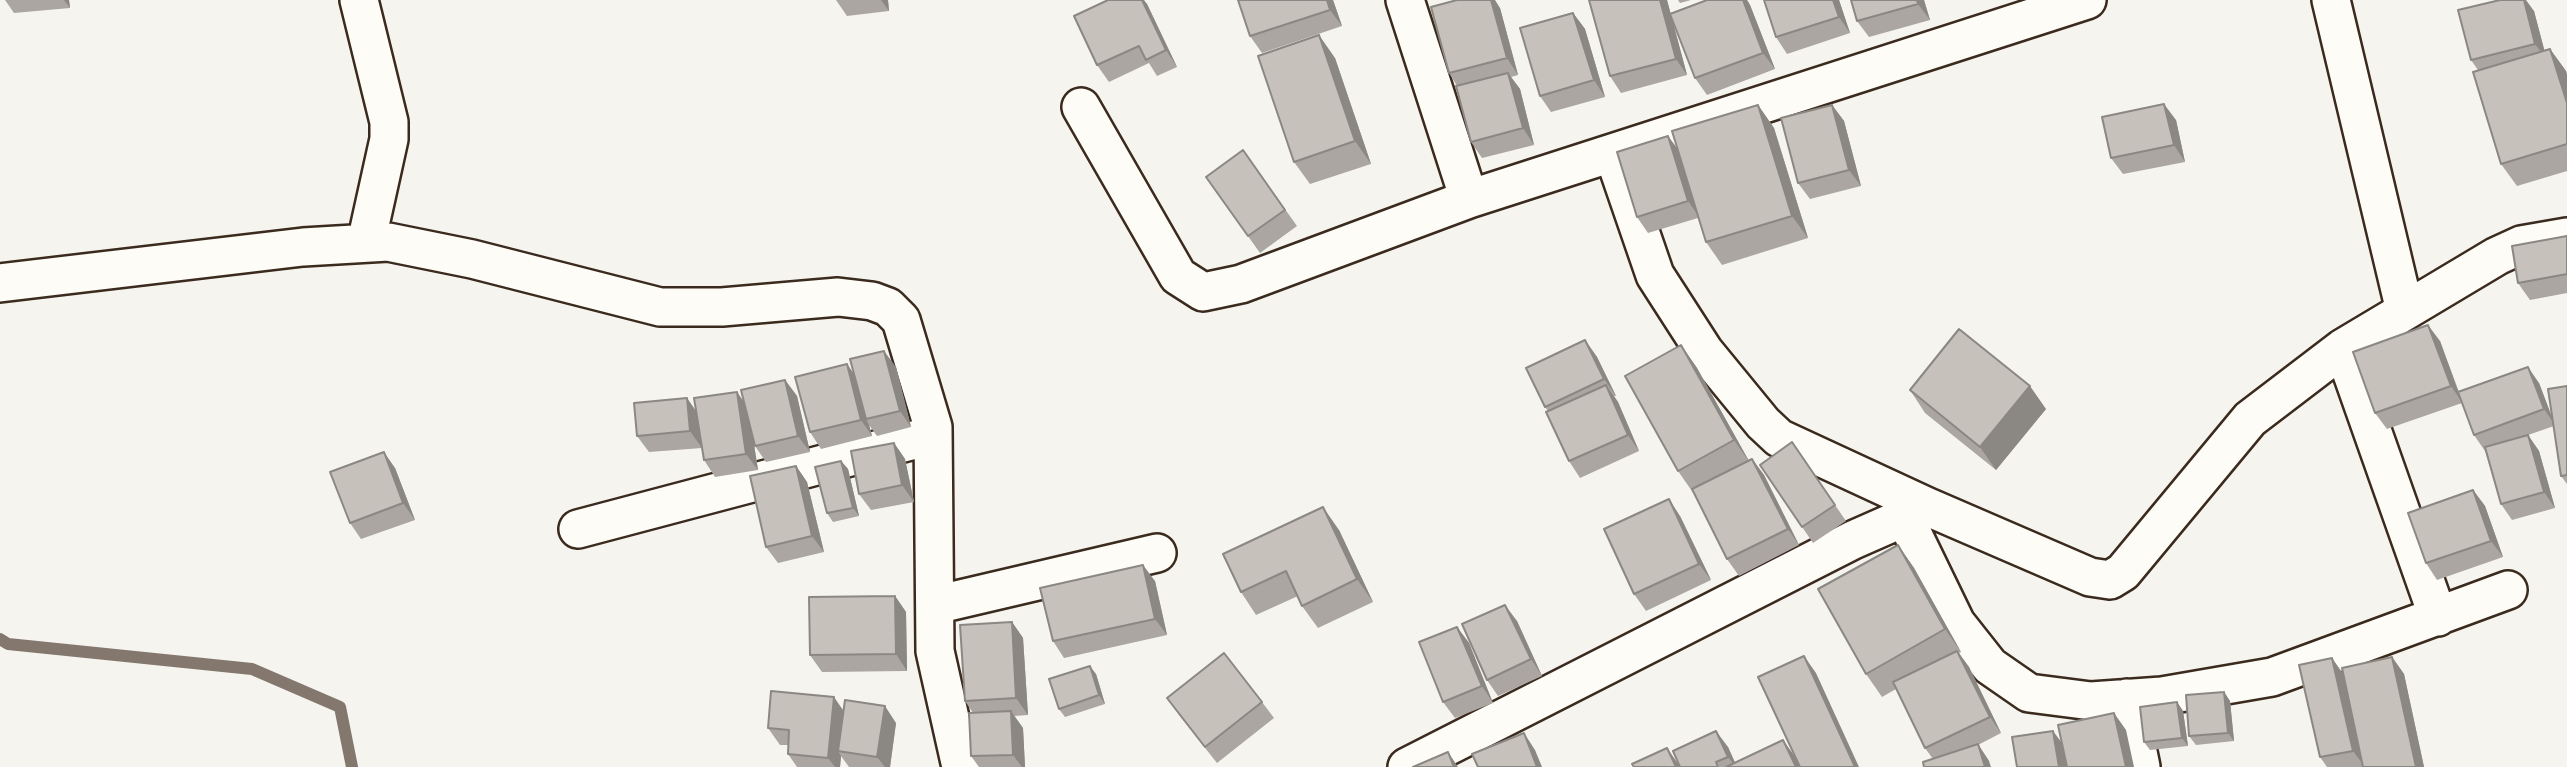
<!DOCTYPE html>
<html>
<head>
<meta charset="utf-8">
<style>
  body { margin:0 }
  canvas { display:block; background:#f5f4ee }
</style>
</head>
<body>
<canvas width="2567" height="767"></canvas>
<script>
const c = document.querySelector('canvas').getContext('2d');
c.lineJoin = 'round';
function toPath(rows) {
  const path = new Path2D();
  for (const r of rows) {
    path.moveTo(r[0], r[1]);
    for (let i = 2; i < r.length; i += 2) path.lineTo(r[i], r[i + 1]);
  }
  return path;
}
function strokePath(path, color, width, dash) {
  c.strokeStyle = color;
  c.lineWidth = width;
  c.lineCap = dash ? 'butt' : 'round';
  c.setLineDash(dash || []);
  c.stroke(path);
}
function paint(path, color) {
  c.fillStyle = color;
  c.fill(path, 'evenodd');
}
const stream = toPath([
  [0,639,8,644,252,669,340,707,352,767]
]);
const minor = toPath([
  [359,0,389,122,389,139,366,243],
  [1405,0,1469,199],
  [2331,0,2405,311],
  [1081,107,1178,276,1203,292,1241,284,1469,199,2087,0],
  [1613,153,1655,275,1704,351,1763,423,1779,438,1928,507],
  [0,283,303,247,388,242,472,259,660,307,722,307,838,297,872,301,888,307,901,320,933,427,935,651,961,767],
  [2343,348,2438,617],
  [1905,518,1956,623,1990,666,2029,693,2091,701,2162,696,2272,677,2508,590],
  [578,529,933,435],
  [935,605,1157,553],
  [2127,698,2141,767],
  [1407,767,1853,540,1928,507,2090,577,2110,580,2123,572,2250,419,2343,348,2497,256,2521,245,2567,237]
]);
const wall = toPath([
  [5,0,69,0,70,8,14,13],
  [836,0,888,0,889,11,847,16],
  [1333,0,1342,26,1262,53,1250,36],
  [1589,0,1667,0,1687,75,1621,93,1610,76],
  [1678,0,1691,0,1680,3],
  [1743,0,1747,0,1750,5,1775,69,1707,95,1695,78],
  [1839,0,1850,33,1787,54,1776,37],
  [1924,0,1930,20,1869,37,1857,21],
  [1147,4,1177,67,1157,76,1149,63,1109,82,1097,65],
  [1500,8,1518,75,1511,77,1520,89,1534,145,1482,158,1471,142,1457,86,1449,73],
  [2534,11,2544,50,2550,49,2566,71,2567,75,2567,171,2517,186,2501,164,2478,70,2471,60],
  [1573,13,1585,29,1605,97,1551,112,1540,96],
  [1335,58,1371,164,1310,184,1294,162],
  [1758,105,1774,128,1808,238,1722,265,1706,242,1698,218,1648,233,1637,217,1677,149],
  [1832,105,1844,121,1861,186,1810,199,1798,183],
  [2176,120,2185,162,2123,174,2111,158],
  [1243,150,1297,226,1260,253,1206,177],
  [2567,236,2567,293,2530,300,2518,283],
  [1585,340,1597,357,1616,396,1614,396,1618,402,1639,451,1580,478,1569,461,1548,411,1545,407],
  [2440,341,2459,392,2539,383,2553,420,2567,386,2567,484,2561,476,2554,426,2528,435,2539,451,2555,508,2512,520,2501,504,2485,451,2474,435,2462,403,2387,429,2375,413],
  [1681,345,1697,368,1749,461,1752,459,1764,475,1799,545,1739,576,1727,559,1694,494,1678,471],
  [847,364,854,374,896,367,911,427,877,436,869,425,872,436,821,449,810,432],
  [785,380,797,396,810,452,766,462,755,446,753,437,758,470,715,477,704,460,702,448,649,452,637,436,687,398,697,412,737,392,744,402],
  [1910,390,2046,409,1996,470,1925,413],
  [1792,442,1846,521,1813,543,1760,465],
  [894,443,905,459,914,502,871,510,859,494],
  [841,461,848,469,859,516,833,522,827,513],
  [796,466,807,482,824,552,778,563,766,547],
  [395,468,415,520,361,539,350,523],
  [2473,490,2485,506,2503,557,2437,580,2426,563],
  [1680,516,1711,580,1646,611,1634,594],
  [1339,530,1373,602,1318,628,1302,606,1298,596,1256,615,1241,592],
  [1898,545,1914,568,1961,652,1959,653,1969,667,2001,733,1978,745,1989,761,1933,759,1925,748,1896,689,1882,697,1866,674],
  [1155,581,1167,635,1064,658,1053,641],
  [895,596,906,612,907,671,822,672,810,655],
  [1517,621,1542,676,1498,696,1487,680],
  [1012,622,1023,638,1028,715,1014,716,1023,728,1025,767,979,767,971,756,973,713,965,701],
  [1457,627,1469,643,1493,703,1455,718,1443,702],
  [2392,657,2404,674,2424,767,2327,767,2320,757,2343,673],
  [1096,674,1105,704,1065,717,1059,709],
  [2224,692,2230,701,2234,741,2196,745,2189,736],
  [1167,698,1262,702,1274,718,1217,763,1179,715],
  [2177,702,2183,711,2188,746,2150,750,2144,742],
  [844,711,896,723,890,767,849,767,841,756,840,767,797,767,788,754,788,745,780,745,768,728],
  [1783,740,1795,757,1800,767,1680,767,1728,747,1735,763]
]);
const shadedWall = toPath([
  [64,0,69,0,70,8],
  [881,0,888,0,889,11],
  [1142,0,1144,0,1147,4,1177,67,1166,50],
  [1327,0,1333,0,1342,26,1330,10],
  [1491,0,1495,0,1500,8,1518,75,1507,58],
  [1660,0,1667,0,1687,75,1676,59],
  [1743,0,1747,0,1750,5,1775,69,1763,53],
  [1833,0,1839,0,1850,33,1839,17],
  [1917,0,1924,0,1930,20,1918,4],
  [2524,0,2526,0,2534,11,2547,60,2535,44],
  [1573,13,1585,29,1605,97,1594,80],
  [1319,35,1335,58,1371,164,1355,141],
  [2550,49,2566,71,2567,75,2567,103],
  [1508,73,1520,89,1534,145,1523,128],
  [2164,104,2176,120,2185,162,2174,145],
  [1758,105,1774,128,1808,238,1792,216],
  [1832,105,1844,121,1861,186,1849,170],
  [1668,136,1680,152,1700,218,1688,201],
  [2428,325,2440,341,2462,402,2451,386],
  [1585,340,1597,357,1616,396,1604,379],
  [1681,345,1697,368,1750,463,1734,440],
  [884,351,896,367,911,427,900,411],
  [847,364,858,380,866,419,869,425,872,436,861,420],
  [2528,367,2539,383,2555,425,2544,409],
  [785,380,797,396,810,452,798,436],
  [1606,385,1618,402,1639,451,1628,435],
  [2030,386,2046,409,1996,470,1980,447],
  [737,392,748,408,758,470,746,454],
  [687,398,698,415,702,448,690,431],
  [2528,435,2539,451,2555,508,2544,492],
  [894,443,905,459,914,502,902,485],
  [384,452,395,468,415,520,403,503],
  [1752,459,1764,475,1799,545,1788,529],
  [841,461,848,469,859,516,853,508],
  [796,466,807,482,824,552,812,536],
  [2473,490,2485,506,2503,557,2491,541],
  [1669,499,1680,516,1711,580,1699,564],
  [1323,507,1339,530,1373,602,1357,579],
  [1898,545,1914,568,1961,652,1945,629],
  [1143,565,1155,581,1167,635,1155,619],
  [895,596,906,612,907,671,896,654],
  [1505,605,1517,621,1542,676,1531,659],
  [1012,622,1023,638,1028,715,1016,698],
  [1457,627,1469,643,1493,703,1482,686],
  [1957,651,1969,667,2001,733,1990,717],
  [1804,656,1816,673,1859,767,1855,767],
  [2392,657,2404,674,2424,767,2416,767],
  [2332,658,2344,675,2365,767,2353,751],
  [1090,666,1096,674,1105,704,1099,695],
  [2224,692,2230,701,2234,741,2228,733],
  [834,697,845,713,838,751,841,756,840,767,835,767,828,758],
  [2177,702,2183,711,2188,746,2182,738],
  [885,706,896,723,890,767,885,767,877,757],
  [1011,711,1023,728,1025,767,1022,767,1013,755],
  [2114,713,2126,730,2134,767,2126,767],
  [1716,731,1728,747,1737,767,1736,767,1728,757],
  [2053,731,2065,747,2068,767,2059,767],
  [1524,733,1535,750,1542,767,1537,767],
  [1783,740,1795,757,1800,767,1796,767],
  [1978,744,1989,761,1991,767,1985,767],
  [1667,748,1679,765,1680,767,1676,767],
  [1448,752,1458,767,1454,767]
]);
const building = toPath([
  [1108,0,1142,0,1166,50,1146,60,1139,46,1097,65,1074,16,1108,0],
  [1238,0,1327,0,1330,10,1250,36,1238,0],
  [1457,0,1491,0,1507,58,1449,73,1431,7,1457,0],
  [1589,0,1660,0,1676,59,1610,76,1589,0],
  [1707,0,1743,0,1763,53,1695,78,1670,14,1707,0],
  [1764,0,1833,0,1839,17,1776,37,1764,0],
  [1851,0,1917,0,1918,4,1857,21,1851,0],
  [2500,0,2524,0,2535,44,2471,60,2458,10,2500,0],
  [1573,13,1594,80,1540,96,1520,28,1573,13],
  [1319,35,1355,141,1294,162,1258,56,1319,35],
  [2550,49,2567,103,2567,144,2501,164,2473,72,2550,49],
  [1508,73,1523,128,1471,142,1456,86,1508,73],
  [2164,104,2174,145,2111,158,2102,117,2164,104],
  [1758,105,1792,216,1706,242,1672,131,1758,105],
  [1832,105,1849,170,1798,183,1781,118,1832,105],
  [1668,136,1688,201,1637,217,1617,152,1668,136],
  [1243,150,1285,210,1248,236,1206,177,1243,150],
  [2567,236,2567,274,2518,283,2512,246,2567,236],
  [2428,325,2451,386,2375,413,2353,352,2428,325],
  [1959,329,2030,386,1980,447,1910,390,1959,329],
  [1585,340,1604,379,1545,407,1526,368,1585,340],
  [1681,345,1734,440,1678,471,1625,376,1681,345],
  [884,351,900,411,866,419,850,359,884,351],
  [847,364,861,420,810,432,795,377,847,364],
  [2528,367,2544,409,2474,435,2458,392,2528,367],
  [785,380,798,436,755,446,741,390,785,380],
  [1606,385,1628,435,1569,461,1546,412,1606,385],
  [2567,386,2567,475,2561,476,2548,389,2567,386],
  [737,392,746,454,704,460,694,398,737,392],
  [687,398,690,431,637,436,634,403,687,398],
  [2528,435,2544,492,2501,504,2485,447,2528,435],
  [1792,442,1835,505,1802,527,1760,465,1792,442],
  [894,443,902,485,859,494,851,451,894,443],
  [384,452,403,503,350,523,330,472,384,452],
  [1752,459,1788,529,1727,559,1692,489,1752,459],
  [841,461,853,508,827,513,815,467,841,461],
  [796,466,812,536,766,547,750,476,796,466],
  [2473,490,2491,541,2426,563,2408,513,2473,490],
  [1669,499,1699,564,1634,594,1604,529,1669,499],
  [1323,507,1357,579,1302,606,1286,571,1241,592,1223,554,1323,507],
  [1898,545,1945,629,1866,674,1818,589,1898,545],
  [1143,565,1155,619,1053,641,1040,588,1143,565],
  [895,596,896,654,810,655,809,597,895,596],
  [1505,605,1531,659,1487,680,1462,624,1505,605],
  [1012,622,1016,698,965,701,960,625,1012,622],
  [1457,627,1482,686,1443,702,1419,642,1457,627],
  [1957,651,1990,717,1925,748,1893,682,1957,651],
  [1224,653,1262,702,1205,747,1167,698,1224,653],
  [1804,656,1855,767,1800,767,1758,677,1804,656],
  [2392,657,2416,767,2363,767,2342,668,2392,657],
  [2332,658,2353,751,2320,757,2299,665,2332,658],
  [1090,666,1099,695,1059,709,1049,679,1090,666],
  [771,691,834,697,828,758,788,754,789,730,768,728,771,691],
  [2224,692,2228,733,2189,736,2186,695,2224,692],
  [845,700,885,706,877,757,838,751,845,700],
  [2177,702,2182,738,2144,742,2140,707,2177,702],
  [1011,711,1013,755,971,756,969,713,1011,711],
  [2114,713,2126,767,2067,767,2058,725,2114,713],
  [1716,731,1728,757,1716,762,1718,767,1680,767,1673,751,1716,731],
  [2053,731,2059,767,2017,767,2012,737,2053,731],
  [1524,733,1537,767,1478,767,1472,754,1524,733],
  [1783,740,1796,767,1726,767,1783,740],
  [1978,744,1985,767,1924,767,1923,762,1978,744],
  [1667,748,1676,767,1634,767,1632,764,1667,748],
  [1448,752,1454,767,1413,767,1448,752]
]);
strokePath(stream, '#84786e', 12);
strokePath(minor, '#3b2a1e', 42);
strokePath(minor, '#fdfcf7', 37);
paint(wall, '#aba6a1');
paint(shadedWall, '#8b8783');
paint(building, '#c7c1bb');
strokePath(building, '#8b8783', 2);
</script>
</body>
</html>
